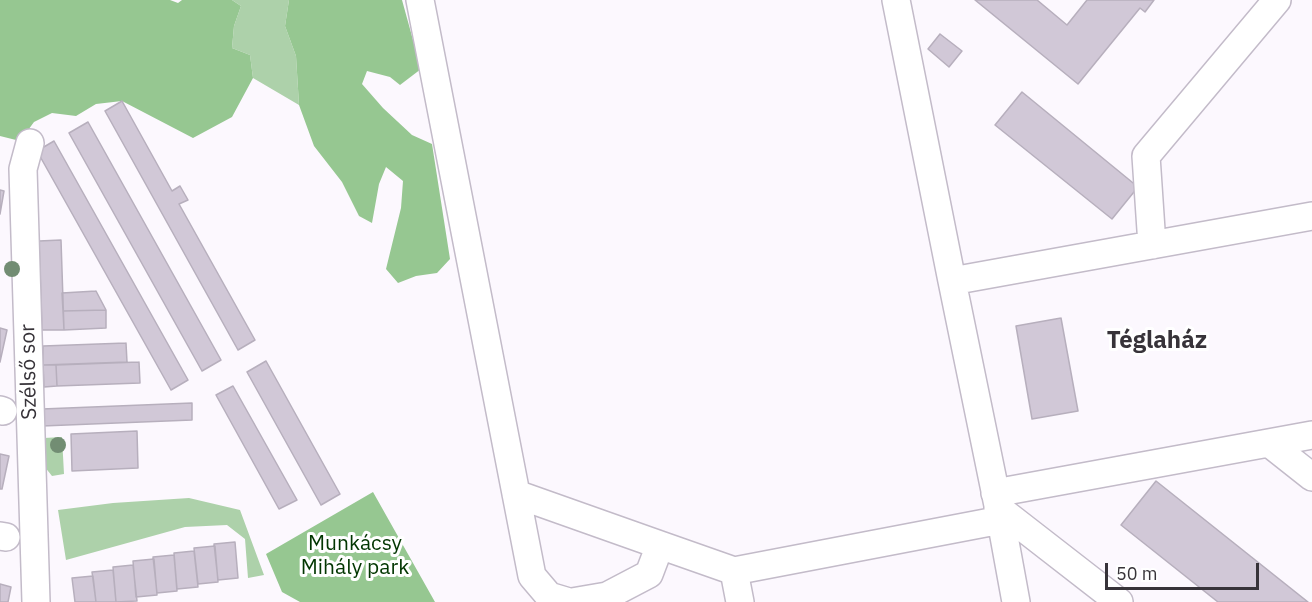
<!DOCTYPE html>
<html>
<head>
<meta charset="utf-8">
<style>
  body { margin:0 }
  #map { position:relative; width:1312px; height:602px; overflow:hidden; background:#fcf8fe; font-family:"IBM Plex Sans",sans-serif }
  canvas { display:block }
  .scale { position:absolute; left:1105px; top:563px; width:154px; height:27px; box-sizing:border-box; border:3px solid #373339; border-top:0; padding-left:8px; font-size:18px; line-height:21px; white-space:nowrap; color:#373339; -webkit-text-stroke:4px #fff; paint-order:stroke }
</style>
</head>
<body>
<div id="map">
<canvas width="1312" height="602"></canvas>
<div class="scale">50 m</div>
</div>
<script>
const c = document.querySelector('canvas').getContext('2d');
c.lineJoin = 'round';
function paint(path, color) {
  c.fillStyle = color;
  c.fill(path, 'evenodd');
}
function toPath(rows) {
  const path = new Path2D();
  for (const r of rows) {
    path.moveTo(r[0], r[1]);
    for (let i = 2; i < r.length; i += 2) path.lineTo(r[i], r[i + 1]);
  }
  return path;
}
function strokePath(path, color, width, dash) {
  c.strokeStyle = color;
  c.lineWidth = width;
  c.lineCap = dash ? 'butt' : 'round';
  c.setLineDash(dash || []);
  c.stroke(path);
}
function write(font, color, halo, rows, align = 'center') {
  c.font = font + ' "IBM Plex Sans",sans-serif';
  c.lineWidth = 6;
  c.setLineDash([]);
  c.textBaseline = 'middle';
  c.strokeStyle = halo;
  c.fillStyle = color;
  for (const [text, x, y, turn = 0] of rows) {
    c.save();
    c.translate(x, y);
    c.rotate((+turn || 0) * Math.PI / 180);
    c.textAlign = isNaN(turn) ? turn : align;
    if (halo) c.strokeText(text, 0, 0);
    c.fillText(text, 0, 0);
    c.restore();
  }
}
const green = toPath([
  [232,0,289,0,285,26,296,56,299,105,253,78,250,55,232,48,234,26,241,6],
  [62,437,64,474,52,476,44,466,44,438],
  [189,498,240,510,264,575,248,578,245,539,227,525,185,527,66,560,58,510,113,503]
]);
const forest = toPath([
  [0,0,170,0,178,3,182,0,232,0,241,6,234,26,232,48,250,55,253,78,232,117,193,138,122,101,96,104,76,116,52,113,34,122,20,141,0,136],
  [289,0,402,0,421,69,400,85,390,77,367,71,362,84,383,108,412,135,432,144,450,259,437,273,416,276,398,283,386,269,401,208,403,181,386,167,379,184,372,223,359,216,342,182,314,146,299,105,296,56,285,26],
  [373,492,435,602,300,602,282,592,266,554]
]);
const building = toPath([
  [975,0,1037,0,1067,25,1087,0,1154,0,1145,12,1140,8,1078,84,975,0],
  [940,34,962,51,949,67,928,49,940,34],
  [1022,92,1138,187,1112,219,995,125,1022,92],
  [122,101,172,191,180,186,188,200,179,204,255,340,238,350,105,111,122,101],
  [88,122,221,360,202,371,69,133,88,122],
  [54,141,188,380,171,390,37,151,54,141],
  [0,190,4,191,0,214,0,190],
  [61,240,64,330,42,330,39,241,61,240],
  [96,291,106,310,63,311,62,293,96,291],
  [106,310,106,328,64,330,63,311,106,310],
  [1061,318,1078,411,1032,419,1016,326,1061,318],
  [0,328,7,330,0,362,0,328],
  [126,343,127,362,43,365,43,346,126,343],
  [266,361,340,494,321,505,247,372,266,361],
  [139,362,140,383,57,386,56,365,139,362],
  [43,365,56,365,57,386,44,387,43,365],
  [233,386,297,500,279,509,216,395,233,386],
  [192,403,192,420,42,426,42,409,192,403],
  [137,431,138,468,72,471,71,434,137,431],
  [0,454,9,456,2,489,0,489,0,454],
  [1156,481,1308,602,1218,602,1121,525,1156,481],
  [235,542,238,578,218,580,214,544,235,542],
  [215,546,218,582,198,584,194,548,215,546],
  [194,551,198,587,177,589,174,553,194,551],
  [174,555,177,591,157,593,153,557,174,555],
  [154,559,157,595,136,597,133,561,154,559],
  [133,565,137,601,116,602,113,567,133,565],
  [113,570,116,602,96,602,92,572,113,570],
  [93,576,96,602,75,602,72,578,93,576],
  [0,584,11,587,8,602,0,602,0,584]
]);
const minor = toPath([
  [420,0,532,576,549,596,569,602],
  [896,0,952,281,1312,216],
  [30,143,23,169,36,602],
  [1152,245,1146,156,1277,0],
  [952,281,1001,520,1016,602],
  [0,410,3,411],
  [1269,443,1312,477],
  [995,493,1312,435],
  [516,494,660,545],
  [998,508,1119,602],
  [0,536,6,537],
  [734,571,740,602],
  [572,602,607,596,649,574,660,545,734,571,1001,520]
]);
const trees = [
  [12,269],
  [58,445]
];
const streetNames = [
  ["Szélső sor",29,372,-91]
];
const parkNames = [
  ["Munkácsy",355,544],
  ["Mihály park",355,568]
];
const quarterNames = [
  ["Téglaház",1157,341]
];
paint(green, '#add1aa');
paint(forest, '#96c791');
paint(building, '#d1c8d7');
strokePath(building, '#b7afbd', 1.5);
strokePath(minor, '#c3bbc9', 30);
strokePath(minor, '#fff', 27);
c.fillStyle = '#728d73';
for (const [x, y] of trees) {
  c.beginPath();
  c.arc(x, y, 8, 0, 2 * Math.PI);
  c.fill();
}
write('21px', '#373339', '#fff', streetNames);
write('21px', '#023601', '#fff', parkNames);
write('bold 24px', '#373339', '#fff', quarterNames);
</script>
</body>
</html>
